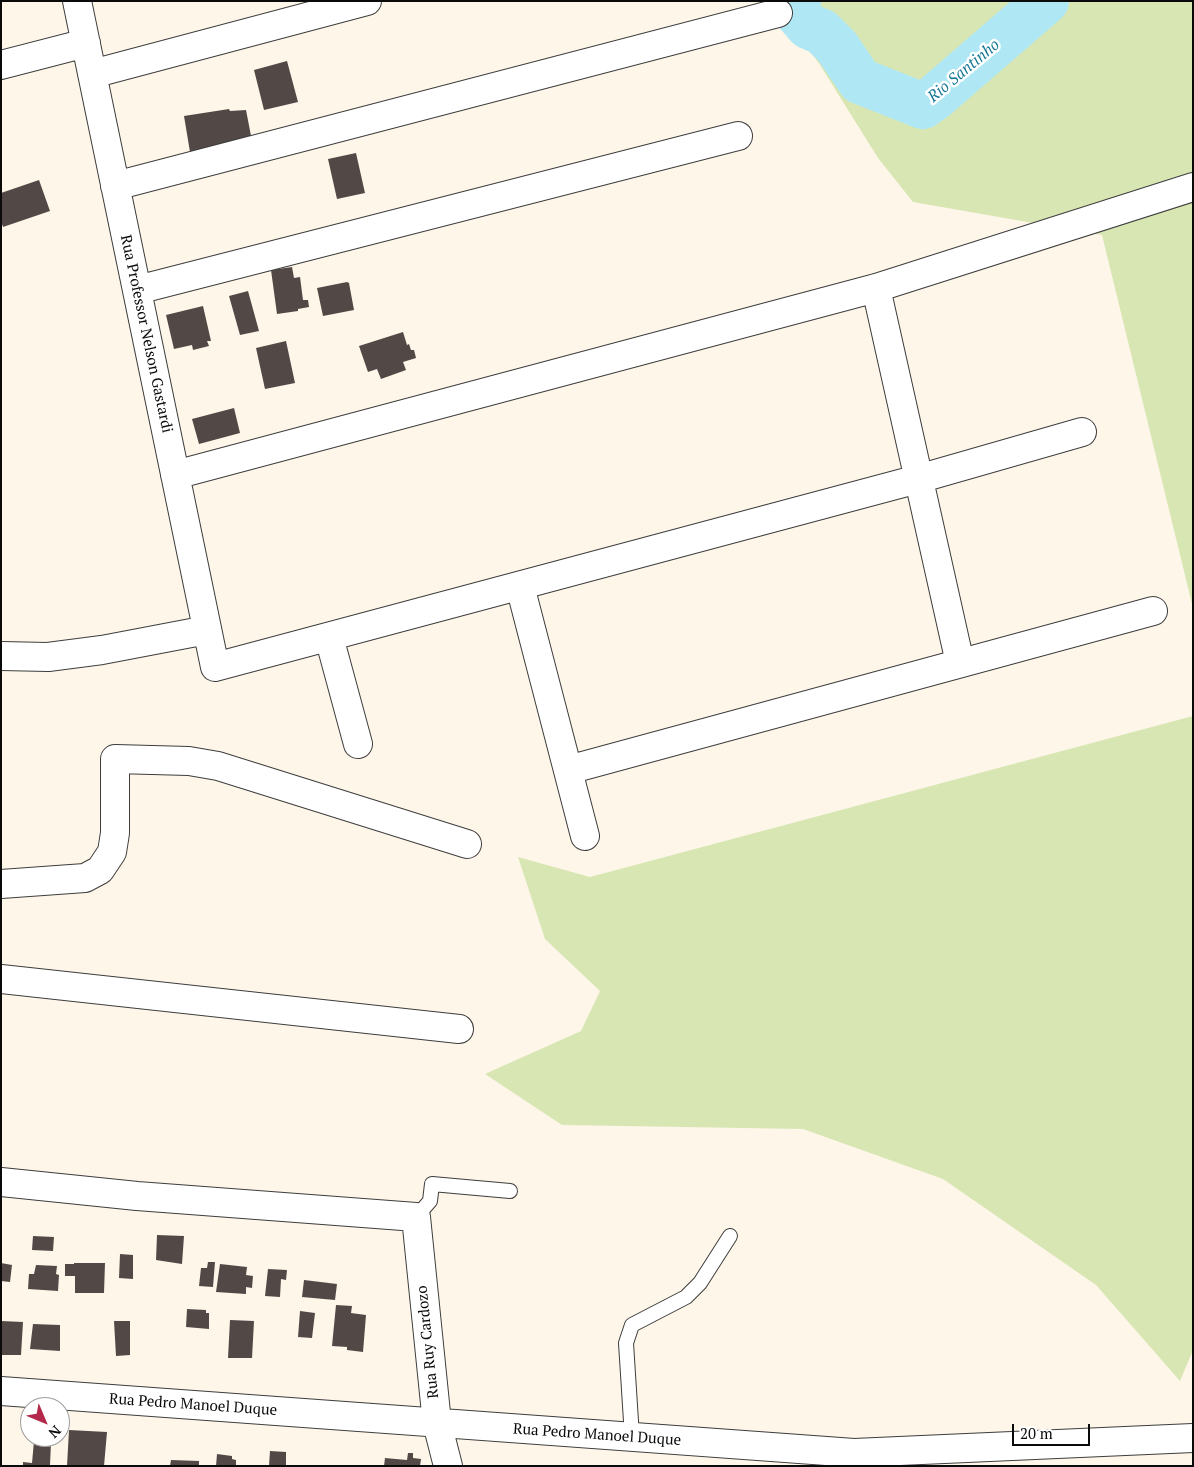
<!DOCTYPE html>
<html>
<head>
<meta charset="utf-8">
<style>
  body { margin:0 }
  #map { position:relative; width:1194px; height:1467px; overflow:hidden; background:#fef6e8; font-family:"PT Serif",serif }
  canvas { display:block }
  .frame { position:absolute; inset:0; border:2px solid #0a0a0a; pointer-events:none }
  .north { position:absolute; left:20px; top:1397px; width:50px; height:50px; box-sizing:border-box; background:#fff; border:1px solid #9d9d9d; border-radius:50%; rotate:135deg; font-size:14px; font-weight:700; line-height:20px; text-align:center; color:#0a0a0a }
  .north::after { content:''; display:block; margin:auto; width:18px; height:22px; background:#b4284b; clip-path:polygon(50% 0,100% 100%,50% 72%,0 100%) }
  .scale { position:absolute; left:1012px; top:1424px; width:78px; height:22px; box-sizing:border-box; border:2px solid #0a0a0a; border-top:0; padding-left:6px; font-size:15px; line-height:18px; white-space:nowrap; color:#0a0a0a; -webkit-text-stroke:4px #fff; paint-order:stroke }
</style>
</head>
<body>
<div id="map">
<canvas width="1194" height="1467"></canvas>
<div class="frame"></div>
<div class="north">N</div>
<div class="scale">20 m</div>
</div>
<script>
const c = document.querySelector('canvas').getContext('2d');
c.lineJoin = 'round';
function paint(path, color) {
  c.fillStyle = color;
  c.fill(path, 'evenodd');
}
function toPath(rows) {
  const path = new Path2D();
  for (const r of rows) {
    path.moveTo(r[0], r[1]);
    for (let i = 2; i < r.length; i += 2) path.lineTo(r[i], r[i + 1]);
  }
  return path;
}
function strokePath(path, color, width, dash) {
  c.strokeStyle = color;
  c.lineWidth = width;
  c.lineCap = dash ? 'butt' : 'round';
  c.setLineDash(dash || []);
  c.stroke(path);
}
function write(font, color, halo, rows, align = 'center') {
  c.font = font + ' "PT Serif",serif';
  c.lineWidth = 5;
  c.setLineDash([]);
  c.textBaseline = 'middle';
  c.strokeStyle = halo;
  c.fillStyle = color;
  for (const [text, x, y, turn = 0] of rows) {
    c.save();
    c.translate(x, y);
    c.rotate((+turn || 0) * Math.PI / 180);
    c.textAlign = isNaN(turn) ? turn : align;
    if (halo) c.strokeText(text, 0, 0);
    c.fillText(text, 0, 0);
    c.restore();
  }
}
const green = toPath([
  [783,1,1193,1,1193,608,1102,235,913,202,878,158,820,65,786,16],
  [1193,716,1193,1350,1180,1381,1096,1285,943,1179,803,1129,562,1125,485,1074,581,1031,600,991,545,939,518,857,590,877]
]);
const river = toPath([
  [798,1,797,13,808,26,822,32,837,47,860,81,923,106,933,99,1046,1]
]);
const building = toPath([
  [287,61,298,102,264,110,254,70],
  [229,109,230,111,246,110,252,141,190,152,184,116],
  [356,153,365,193,337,199,328,159],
  [39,180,50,211,3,227,1,221,1,193],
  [292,267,294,278,300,277,303,300,308,300,309,307,298,309,298,311,277,314,271,270],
  [347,282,349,283,354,310,323,316,317,288],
  [248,291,259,331,240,335,229,296],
  [203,306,211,341,207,341,209,346,193,350,192,345,174,349,166,315],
  [403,332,407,345,409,344,411,350,414,350,416,358,403,362,406,370,381,379,377,369,368,372,359,346],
  [286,341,295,383,265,389,256,348],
  [234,408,240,433,199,444,192,419],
  [157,1235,184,1236,182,1264,156,1260],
  [33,1236,54,1237,53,1251,32,1250],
  [120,1254,133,1255,133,1279,119,1278],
  [208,1262,215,1262,213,1287,199,1286,201,1268,207,1268],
  [1,1263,12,1265,10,1282,1,1281],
  [74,1263,105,1263,104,1293,75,1293,75,1276,65,1276,65,1264,74,1264],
  [220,1264,247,1267,246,1275,253,1276,252,1288,246,1287,246,1294,216,1292],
  [36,1265,57,1266,56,1274,59,1275,58,1291,28,1289,29,1274,34,1274],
  [268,1269,287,1270,286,1280,281,1279,280,1297,265,1296],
  [304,1280,337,1284,335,1300,302,1297],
  [336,1305,352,1306,351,1313,366,1315,363,1352,347,1350,347,1347,332,1346],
  [187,1309,206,1310,206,1313,209,1313,209,1329,186,1327],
  [300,1311,315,1313,312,1338,298,1337],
  [230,1320,254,1321,252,1358,228,1358],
  [1,1321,23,1322,21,1355,1,1355],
  [114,1321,130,1321,130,1355,116,1356],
  [33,1324,60,1325,60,1351,30,1349],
  [69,1430,107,1432,104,1466,67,1466],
  [34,1441,51,1443,50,1465,23,1466,23,1462,32,1463],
  [270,1451,286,1452,286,1466,269,1466],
  [408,1453,413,1453,413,1458,421,1459,420,1466,384,1466,385,1458,407,1460],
  [217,1454,232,1456,232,1459,236,1460,236,1466,216,1466],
  [171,1460,199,1461,199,1466,170,1466]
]);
const service = toPath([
  [416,1217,430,1201,432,1184,510,1191],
  [632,1437,626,1343,632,1325,686,1297,700,1283,730,1236]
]);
const minor = toPath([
  [77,1,215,667,918,479,1082,432],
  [1,65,86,43],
  [92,74,367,1],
  [115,186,778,13],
  [876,288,960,663],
  [137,290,738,136],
  [175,475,876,288,1193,187],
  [520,586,585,836],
  [329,637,358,744],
  [1,656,48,657,102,650,207,630],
  [568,770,1153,611],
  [1,884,85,878,100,870,112,852,115,833,115,759,189,761,218,766,467,844],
  [1,979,459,1029],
  [1,1182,137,1196,416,1217,437,1423,448,1466],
  [1,1391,854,1453,1193,1438]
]);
const streetNames = [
  ["Rua Professor Nelson Gastardi",146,334,78],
  ["Rua Ruy Cardozo",428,1342,-96],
  ["Rua Pedro Manoel Duque",193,1405,4],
  ["Rua Pedro Manoel Duque",597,1435,4]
];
const waterNames = [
  ["Rio Santinho",964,71,-40]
];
paint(green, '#d8e6b4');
strokePath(river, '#afe8f4', 46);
paint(building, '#524947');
strokePath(service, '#3d3d3d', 16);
strokePath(minor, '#3d3d3d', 30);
strokePath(service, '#fff', 14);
strokePath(minor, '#fff', 28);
write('15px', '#0a0a0a', '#fff', streetNames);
write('italic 16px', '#197996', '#fff', waterNames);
</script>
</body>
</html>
